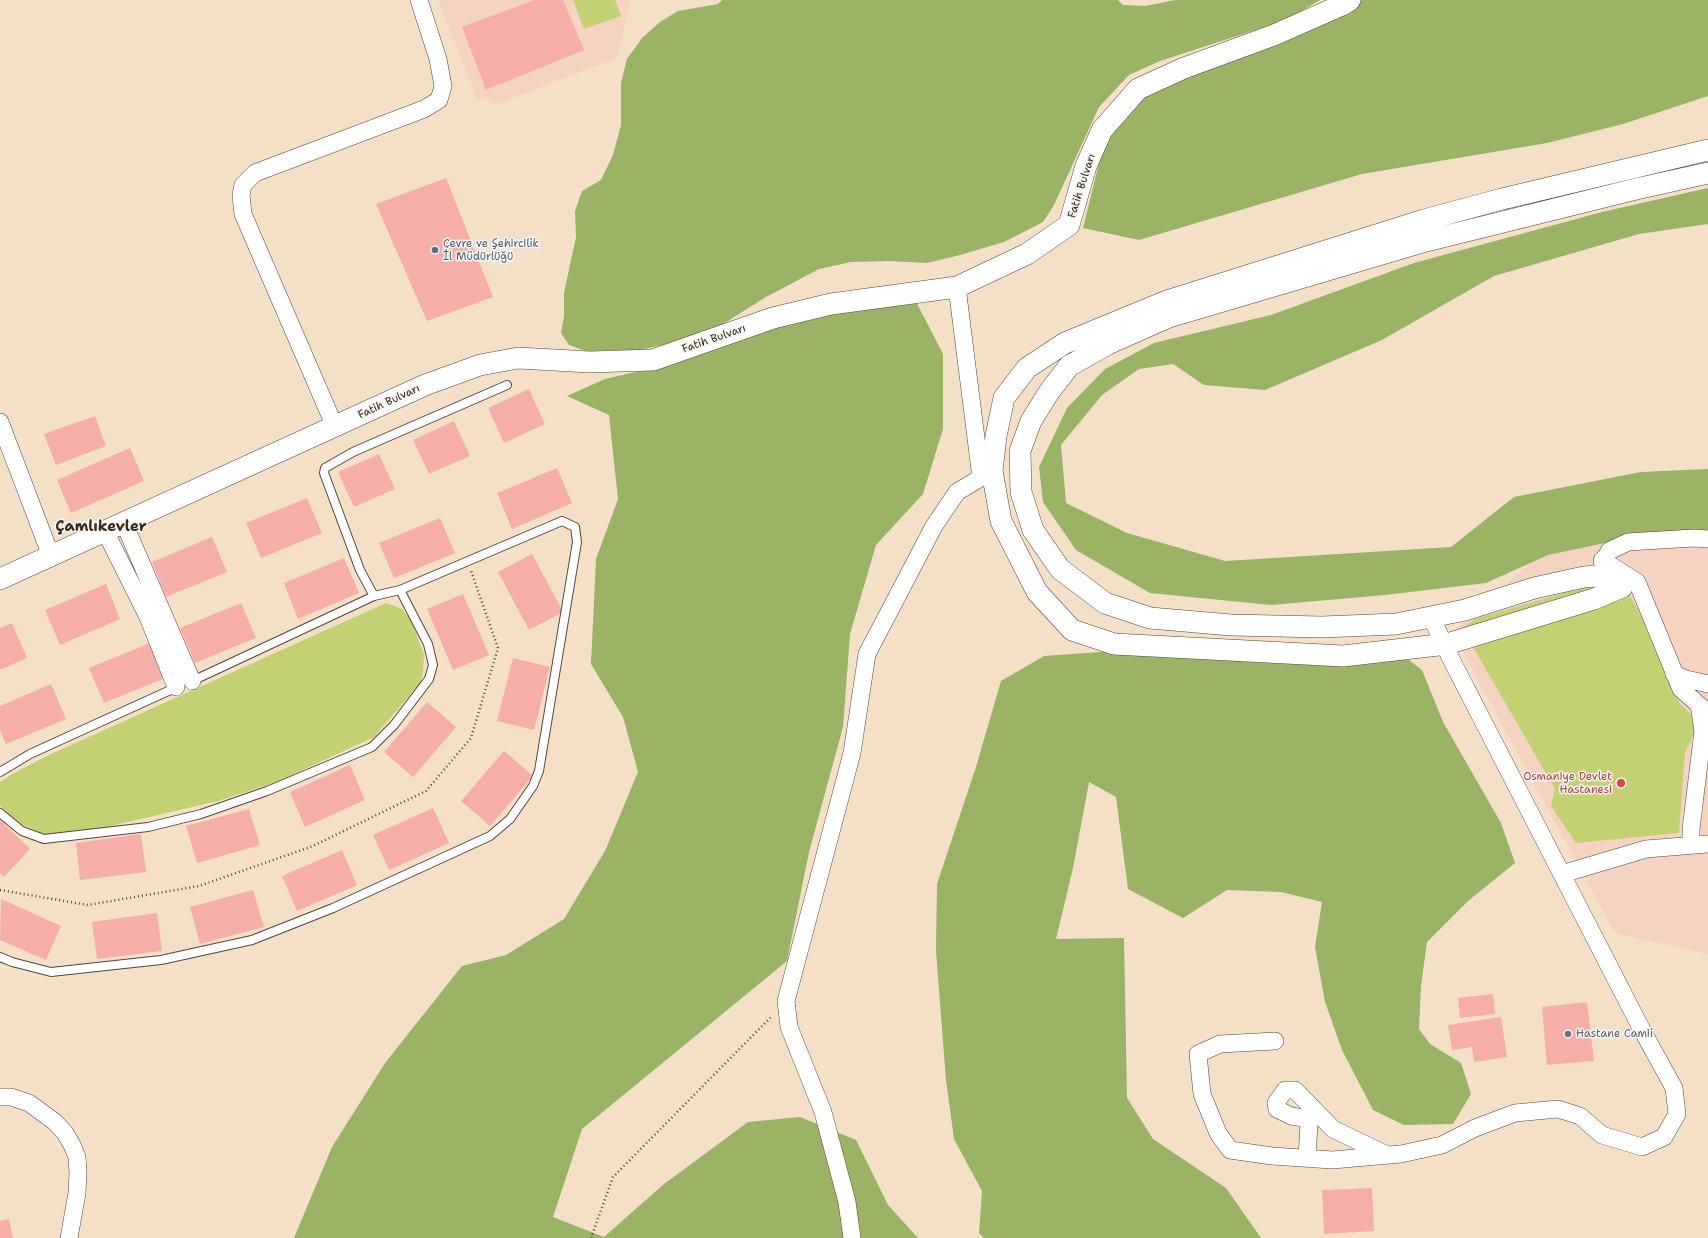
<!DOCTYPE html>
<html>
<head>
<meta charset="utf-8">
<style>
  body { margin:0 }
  canvas { display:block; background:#f4dfc7 }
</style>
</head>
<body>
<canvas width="1708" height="1238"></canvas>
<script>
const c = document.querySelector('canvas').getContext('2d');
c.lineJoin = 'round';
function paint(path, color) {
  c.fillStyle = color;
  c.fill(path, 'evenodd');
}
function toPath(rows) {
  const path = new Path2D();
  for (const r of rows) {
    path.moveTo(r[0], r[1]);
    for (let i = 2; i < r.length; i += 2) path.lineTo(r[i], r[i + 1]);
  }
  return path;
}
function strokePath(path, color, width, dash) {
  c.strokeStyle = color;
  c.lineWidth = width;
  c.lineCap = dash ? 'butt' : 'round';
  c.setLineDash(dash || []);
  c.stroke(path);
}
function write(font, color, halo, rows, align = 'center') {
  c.font = font + ' "Shantell Sans",sans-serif';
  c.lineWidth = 3;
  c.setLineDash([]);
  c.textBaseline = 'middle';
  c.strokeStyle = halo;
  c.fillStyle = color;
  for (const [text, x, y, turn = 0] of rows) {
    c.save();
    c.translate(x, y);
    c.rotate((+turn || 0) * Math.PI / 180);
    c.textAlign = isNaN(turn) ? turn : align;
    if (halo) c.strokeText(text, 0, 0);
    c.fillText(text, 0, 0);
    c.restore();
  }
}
const built = toPath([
  [438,0,630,0,617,58,497,104,484,98,478,101],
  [1708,521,1708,954,1615,933,1452,632,1552,543]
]);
const green = toPath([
  [573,0,615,0,621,16,584,29],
  [1621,581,1639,612,1680,704,1692,715,1695,731,1685,753,1679,833,1576,843,1551,806,1555,789,1462,628,1475,619,1601,582],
  [386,603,402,609,412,622,424,655,423,671,421,682,374,737,279,781,218,801,98,829,46,835,19,823,0,806,0,782,14,773,51,754]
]);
const forest = toPath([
  [722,0,1118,0,1123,5,1145,6,1175,0,1320,0,1286,20,1160,61,1129,75,1099,107,1054,205,1043,222,1004,242,960,255,927,263,890,261,851,262,819,269,766,297,718,327,681,341,640,350,586,351,569,345,561,333,564,316,564,293,576,237,575,211,582,191,601,180,613,155,621,125,621,83,627,59,642,38,660,22,678,11,718,4],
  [1358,0,1708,0,1708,96,1623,124,1547,143,1362,174,1139,240,1083,228,1101,155,1126,102],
  [1708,188,1708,224,1639,234,1494,276,1382,340,1265,390,1204,385,1173,364,1139,369,1102,395,1061,445,1066,503,1127,533,1225,561,1451,547,1514,497,1641,472,1708,469,1708,536,1624,539,1548,555,1486,583,1385,595,1271,605,1150,593,1076,550,1043,502,1039,467,1067,408,1105,369,1154,343,1271,315,1414,263,1602,212],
  [911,292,943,354,943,429,923,494,876,545,850,634,843,727,809,852,787,961,582,1129,553,1217,604,1237,664,1184,748,1122,800,1117,856,1140,888,1205,918,1238,294,1238,332,1147,385,1063,462,966,506,955,564,919,605,851,638,772,623,717,591,664,596,559,618,499,609,415,567,396,605,379,666,365,762,330],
  [1397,651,1422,670,1443,722,1501,823,1515,863,1468,901,1427,942,1421,986,1419,1029,1430,1044,1461,1063,1471,1094,1453,1124,1404,1125,1373,1110,1342,1050,1325,1002,1315,947,1322,902,1281,892,1227,890,1183,918,1128,889,1116,797,1089,782,1073,868,1056,939,1124,938,1127,1098,1153,1139,1226,1188,1261,1238,984,1238,979,1233,982,1191,954,1139,946,1080,936,951,937,884,976,767,1001,681,1044,656,1100,652,1203,655]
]);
const building = toPath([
  [534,0,563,0,584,50,486,90,462,27],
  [446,178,493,297,427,321,376,204],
  [529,389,545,424,504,443,488,408],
  [95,416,106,446,56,465,44,434],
  [454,421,470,456,429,474,413,440],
  [130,448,144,481,71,513,57,480],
  [379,454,395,489,354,507,338,472],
  [557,468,572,503,512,529,497,493],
  [307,498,322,533,261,558,246,523],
  [440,518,455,553,394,578,379,543],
  [212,537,227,572,166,597,152,562],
  [532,554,563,612,529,630,498,572],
  [344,558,359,593,298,619,284,583],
  [106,584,120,619,60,645,45,610],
  [463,594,489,655,453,670,427,609],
  [241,603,256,638,195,663,180,628],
  [12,623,27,658,0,670,0,628],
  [150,643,165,678,104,703,89,668],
  [513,658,550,667,534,730,497,721],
  [51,684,66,719,6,744,0,730,0,706],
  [427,702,456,727,413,777,384,752],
  [504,751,533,776,490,826,461,801],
  [350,765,365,800,305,827,290,792],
  [433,808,449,843,389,870,373,835],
  [249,809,260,845,197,863,186,826],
  [0,820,30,849,4,877,0,873],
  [141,834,146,872,80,880,76,843],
  [342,850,357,885,297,911,282,876],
  [253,890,264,927,200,944,190,907],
  [1,899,61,926,46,960,0,940],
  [157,913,162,951,97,959,92,922],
  [1493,994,1495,1014,1460,1018,1458,998],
  [1587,1002,1594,1061,1547,1065,1542,1007],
  [1501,1017,1507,1057,1474,1062,1472,1047,1452,1050,1448,1025],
  [1372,1188,1374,1231,1324,1234,1322,1190],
  [9,1219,13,1238,0,1238,0,1221]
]);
const path = toPath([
  [0,890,88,905,199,886,313,846,426,791,471,738,498,648,471,571],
  [591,1238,613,1177,772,1016]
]);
const service = toPath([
  [374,596,360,570,324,473,325,468,353,452,507,385],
  [0,772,30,754,177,687],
  [0,813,22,831,44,839,148,827,201,814,267,791,372,747,394,725,429,679,433,665,428,644,400,590],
  [0,957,12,962,51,972,161,960,252,940,333,908,490,836,510,819,533,786,539,771,577,542,575,527,562,521,400,590,374,596,190,682]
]);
const minor = toPath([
  [957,287,981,478],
  [0,422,51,556],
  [335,427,243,214,241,195,243,185,255,173,424,109,439,100,443,86,438,59,419,0],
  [124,523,192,681],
  [105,531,148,617,176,687],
  [1708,539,1694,538,1628,542,1609,551,1604,561,1637,582,1681,689,1708,713],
  [1674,674,1686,679,1708,684],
  [1691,845,1691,829,1703,731,1699,705],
  [1562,874,1646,849,1708,844],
  [1275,1041,1220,1044,1198,1054,1202,1094,1218,1133,1230,1150,1272,1156,1332,1160,1401,1154,1442,1145,1475,1128,1515,1113,1558,1109,1580,1116,1602,1135,1642,1147,1664,1137,1677,1114,1674,1088,1642,1030,1451,659,1432,619,1436,616],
  [0,1097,11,1097,29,1103,55,1122,65,1133,72,1145,77,1157,78,1173,77,1193,69,1238],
  [1307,1158,1309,1123,1304,1118,1291,1116,1277,1109,1276,1103,1285,1090,1295,1090,1333,1129,1387,1155],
  [852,1238,847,1202,823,1112,789,1027,786,1001,852,753,867,654,934,526,957,492,992,471]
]);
const tertiary = toPath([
  [1604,561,1622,587,1594,599,1447,644,1343,656,1114,644,1072,630,1037,592,1001,521,992,471,996,436,1004,398,1027,368,1065,343,1167,301,1424,220,1502,199,1708,150],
  [1606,565,1613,575,1584,577,1534,588,1465,610,1396,624,1322,627,1231,625,1150,618,1105,603,1060,569,1033,530,1021,492,1020,451,1031,421,1049,392,1069,366,1108,344,1169,317,1426,241,1636,189,1708,173],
  [0,579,425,385,480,365,518,358,590,362,653,360,773,318,831,304,957,287,1027,254,1069,225,1086,166,1102,130,1138,89,1184,68,1274,35,1342,5,1350,0]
]);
const markers = [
  [435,250,4,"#5c6f8a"],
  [1621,783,5,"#e0444e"],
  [1568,1034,4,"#6b7280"]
];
const streetNames = [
  ["Fatih Bulvarı",1082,186,-72],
  ["Fatih Bulvarı",714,339,-19],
  ["Fatih Bulvarı",389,402,-25]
];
const serviceNames = [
  ["Çevre ve Şehircilik",443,244],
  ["İl Müdürlüğü",443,257]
];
const healthNames = [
  ["Osmaniye Devlet",1612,777],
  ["Hastanesi",1612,790]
];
const worshipNames = [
  ["Hastane Camii",1576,1034]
];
const districtNames = [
  ["Çamlıkevler",101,527]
];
paint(built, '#f5d3c1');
paint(green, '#c3d172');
paint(forest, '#9ab364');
paint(building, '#f5afa8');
strokePath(service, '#574537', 10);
strokePath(minor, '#574537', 18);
strokePath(tertiary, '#574537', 22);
strokePath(path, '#574537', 2.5, [1, 3]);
strokePath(service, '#fff', 8);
strokePath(minor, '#fff', 17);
strokePath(tertiary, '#fff', 21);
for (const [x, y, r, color] of markers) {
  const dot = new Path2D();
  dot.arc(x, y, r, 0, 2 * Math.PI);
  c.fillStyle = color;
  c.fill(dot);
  strokePath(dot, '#f6f6f2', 1.5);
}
write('11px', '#3b2a1e', '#f6f6f2', streetNames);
write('11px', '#4e5e75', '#f6f6f2', serviceNames, 'left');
write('11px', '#be3a42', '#f6f6f2', healthNames, 'right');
write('11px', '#5b616d', '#f6f6f2', worshipNames, 'left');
write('bold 15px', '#3b2a1e', '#f6f6f2', districtNames);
</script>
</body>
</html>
